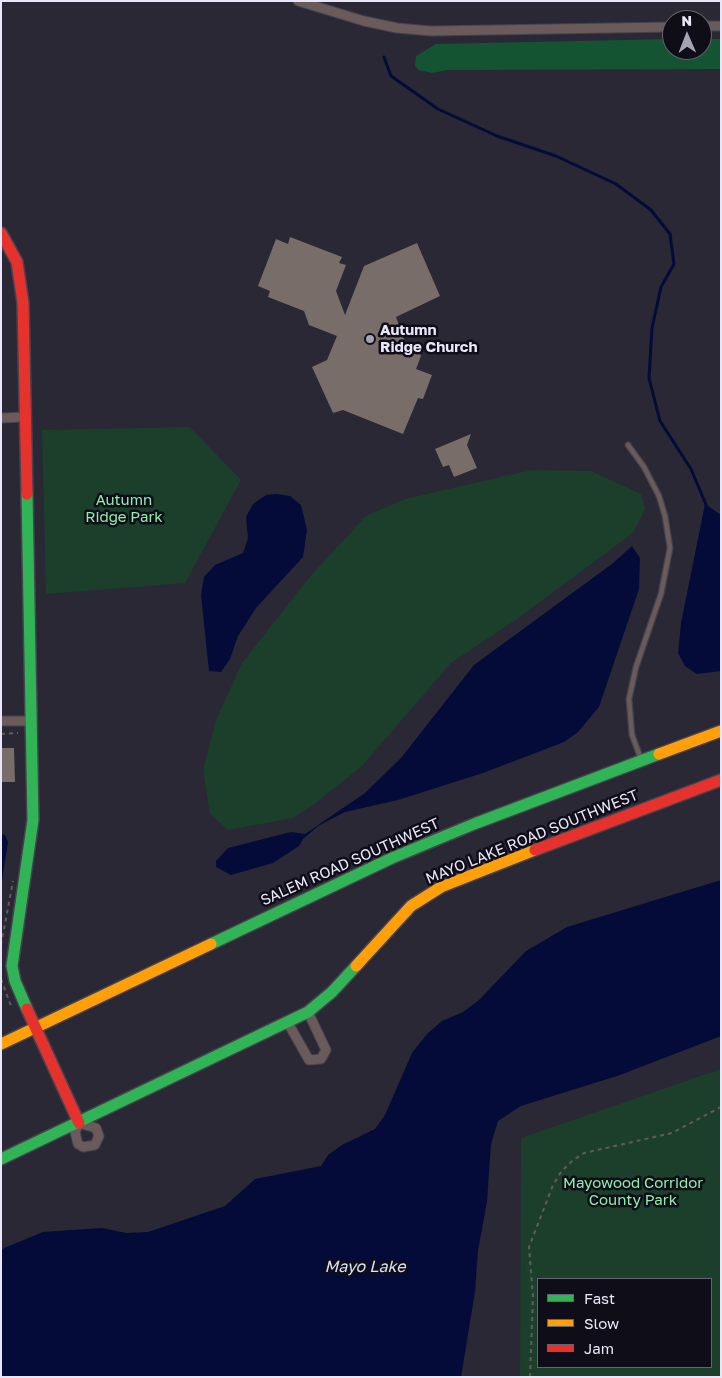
<!DOCTYPE html>
<html>
<head>
<meta charset="utf-8">
<style>
  body { margin:0 }
  #map { position:relative; width:722px; height:1378px; overflow:hidden; background:#2a2835; font-family:"Golos Text",sans-serif }
  canvas { display:block }
  .frame { position:absolute; inset:0; border:2px solid #e8e6f8; pointer-events:none }
  .legend { position:absolute; left:537px; top:1278px; width:175px; height:90px; box-sizing:border-box; background:#0f0d18; border:1px solid #666472; margin:0; padding:6px 9px; list-style:none; font-size:15px; color:#e8e6f8 }
  .legend li { display:flex; align-items:center; gap:10px; height:25px }
  .legend b { width:25px; border:1px solid #666472 }
  .north { position:absolute; left:662px; top:10px; width:50px; height:50px; box-sizing:border-box; background:#0f0d18; border:1px solid #666472; border-radius:50%; rotate:359deg; font-size:14px; font-weight:700; line-height:20px; text-align:center; color:#e8e6f8 }
  .north::after { content:''; display:block; margin:auto; width:18px; height:22px; background:#a6a4b4; clip-path:polygon(50% 0,100% 100%,50% 72%,0 100%) }
</style>
</head>
<body>
<div id="map">
<canvas width="722" height="1378"></canvas>
<div class="frame"></div>
<ul class="legend">
<li><b style="height:6px;background:#30b455"></b>Fast</li>
<li><b style="height:6px;background:#ff9f0a"></b>Slow</li>
<li><b style="height:6px;background:#e5322d"></b>Jam</li>
</ul>
<div class="north">N</div>
</div>
<script>
const c = document.querySelector('canvas').getContext('2d');
c.lineJoin = 'round';
function paint(path, color) {
  c.fillStyle = color;
  c.fill(path, 'evenodd');
}
function toPath(rows) {
  const path = new Path2D();
  for (const r of rows) {
    path.moveTo(r[0], r[1]);
    for (let i = 2; i < r.length; i += 2) path.lineTo(r[i], r[i + 1]);
  }
  return path;
}
function strokePath(path, color, width, dash) {
  c.strokeStyle = color;
  c.lineWidth = width;
  c.lineCap = dash ? 'butt' : 'round';
  c.setLineDash(dash || []);
  c.stroke(path);
}
function write(font, color, halo, rows, align = 'center') {
  c.font = font + ' "Golos Text",sans-serif';
  c.lineWidth = 5;
  c.setLineDash([]);
  c.textBaseline = 'middle';
  c.strokeStyle = halo;
  c.fillStyle = color;
  for (const [text, x, y, turn = 0] of rows) {
    c.save();
    c.translate(x, y);
    c.rotate((+turn || 0) * Math.PI / 180);
    c.textAlign = isNaN(turn) ? turn : align;
    if (halo) c.strokeText(text, 0, 0);
    c.fillText(text, 0, 0);
    c.restore();
  }
}
const green = toPath([
  [190,427,241,480,185,583,46,594,42,430],
  [532,470,591,471,641,494,645,509,633,533,517,619,451,663,361,767,313,805,293,818,228,830,210,814,203,770,216,720,242,663,312,574,366,516,405,499],
  [721,1069,721,1377,520,1377,521,1138],
  [538,1279,711,1279,711,1367,538,1367]
]);
const forest = toPath([
  [672,39,672,50,702,50,702,39,721,39,721,69,448,70,432,73,419,70,415,66,416,56,436,44]
]);
const water = toPath([
  [277,494,290,496,301,505,307,530,303,557,256,608,238,636,230,659,221,672,209,671,201,595,204,577,215,565,243,553,248,538,246,517,253,504,266,495],
  [705,504,721,515,721,671,697,674,685,666,678,653,681,623],
  [632,546,640,558,639,589,599,707,578,732,564,742,483,773,398,800,345,812,318,826,303,839,299,846,273,863,231,875,216,867,216,861,228,848,291,832,305,834,365,793,401,758,474,665,612,564],
  [1,834,5,835,8,842,1,886],
  [721,880,721,1036,620,1075,521,1106,498,1121,491,1144,487,1202,478,1250,475,1292,461,1377,1,1377,1,1251,4,1248,43,1232,102,1228,126,1233,148,1232,225,1206,255,1179,321,1166,328,1155,342,1145,375,1129,385,1115,412,1053,427,1034,442,1021,463,1012,479,1000,526,951,567,927]
]);
const stream = toPath([
  [384,57,391,76,438,109,497,136,556,156,616,184,651,210,670,234,674,264,661,287,652,328,649,378,660,421,691,469,707,507]
]);
const building = toPath([
  [290,237,342,257,339,263,346,265,336,291,345,315,364,266,417,243,440,296,396,317,405,342,416,345,421,356,416,369,432,375,423,399,418,398,403,434,343,410,333,413,312,367,327,360,337,336,309,325,304,311,268,297,270,291,258,286,276,239,288,244],
  [471,434,467,445,477,468,454,477,449,465,443,467,435,449],
  [1,748,14,748,15,782,1,782]
]);
const path = toPath([
  [1,734,18,733],
  [1,945,13,881],
  [1,979,11,1006],
  [530,1377,533,1297,529,1247,553,1185,561,1172,572,1161,584,1153,672,1133,721,1107]
]);
const lane = toPath([
  [628,445,644,467,659,496,665,516,670,548,661,594,636,667,629,699,632,735,641,759]
]);
const street = toPath([
  [298,1,364,21,397,28,431,31,672,27],
  [702,26,721,26],
  [1,418,24,417],
  [1,721,31,721],
  [288,1023,309,1060,321,1059,326,1050,308,1012],
  [79,1123,96,1128,99,1136,95,1145,83,1147,78,1144,75,1132,79,1123]
]);
const fast = toPath([
  [211,944,392,858,474,824,659,754],
  [27,1009,15,981,12,966,33,820,27,494],
  [1,1159,308,1012,332,992,356,966]
]);
const slow = toPath([
  [659,754,721,731],
  [356,966,411,906,441,887,535,850],
  [1,1044,211,944]
]);
const jam = toPath([
  [1,233,17,262,23,303,27,494],
  [535,850,721,780],
  [27,1009,79,1123]
]);
const markers = [
  [370,339,5,"#a6a4b4"]
];
const poiNames = [
  ["Autumn",380,330],
  ["Ridge Church",380,347]
];
const parkNames = [
  ["Autumn",124,500],
  ["Ridge Park",124,517],
  ["Mayowood Corridor",633,1183],
  ["County Park",633,1200]
];
const streetNames = [
  ["MAYO LAKE ROAD SOUTHWEST",532,837,-22],
  ["SALEM ROAD SOUTHWEST",350,862,-24]
];
const waterNames = [
  ["Mayo Lake",365,1267]
];
paint(green, '#1b3f2b');
paint(forest, '#145432');
paint(water, '#040b39');
strokePath(stream, '#040b39', 3);
paint(building, '#796d69');
strokePath(lane, '#45434f', 7);
strokePath(street, '#45434f', 11);
strokePath(fast, '#45434f', 14);
strokePath(slow, '#45434f', 14);
strokePath(jam, '#45434f', 14);
strokePath(path, '#645a5e', 2, [4, 4]);
strokePath(lane, '#6a5a5a', 4.5);
strokePath(street, '#6a5a5a', 9);
strokePath(fast, '#30b455', 11);
strokePath(slow, '#ff9f0a', 11);
strokePath(jam, '#e5322d', 11);
for (const [x, y, r, color] of markers) {
  const dot = new Path2D();
  dot.arc(x, y, r, 0, 2 * Math.PI);
  c.fillStyle = color;
  c.fill(dot);
  strokePath(dot, '#0f0d18', 2);
}
write('bold 15px', '#e8e6f8', '#0f0d18', poiNames, 'left');
write('15px', '#8eeead', '#0f0d18', parkNames);
write('15px', '#e8e6f8', '#0f0d18', streetNames);
write('italic 16px', '#d8e2f3', '#0f0d18', waterNames);
</script>
</body>
</html>
